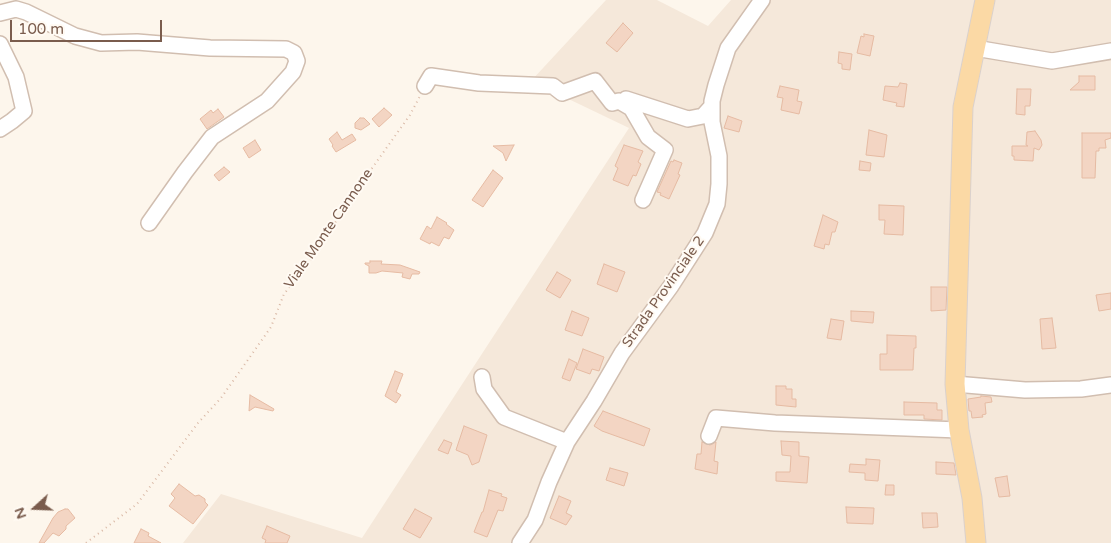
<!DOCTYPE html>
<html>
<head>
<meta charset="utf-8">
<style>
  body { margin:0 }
  #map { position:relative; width:1111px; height:543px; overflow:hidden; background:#fdf6ec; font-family:"Varela Round",sans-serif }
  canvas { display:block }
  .north { position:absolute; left:10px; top:483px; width:50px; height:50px; -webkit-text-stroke:4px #fffaf3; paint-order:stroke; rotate:250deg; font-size:14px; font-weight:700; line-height:20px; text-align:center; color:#7a5c4d }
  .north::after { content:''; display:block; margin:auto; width:18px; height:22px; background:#7a5c4d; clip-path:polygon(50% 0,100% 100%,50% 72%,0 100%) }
  .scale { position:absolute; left:10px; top:20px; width:152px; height:22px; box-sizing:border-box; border:2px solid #7a5c4d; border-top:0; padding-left:6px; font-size:15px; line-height:18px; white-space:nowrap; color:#7a5c4d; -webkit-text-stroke:4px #fffaf3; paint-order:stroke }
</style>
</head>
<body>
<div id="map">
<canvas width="1111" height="543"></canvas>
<div class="north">N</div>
<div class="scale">100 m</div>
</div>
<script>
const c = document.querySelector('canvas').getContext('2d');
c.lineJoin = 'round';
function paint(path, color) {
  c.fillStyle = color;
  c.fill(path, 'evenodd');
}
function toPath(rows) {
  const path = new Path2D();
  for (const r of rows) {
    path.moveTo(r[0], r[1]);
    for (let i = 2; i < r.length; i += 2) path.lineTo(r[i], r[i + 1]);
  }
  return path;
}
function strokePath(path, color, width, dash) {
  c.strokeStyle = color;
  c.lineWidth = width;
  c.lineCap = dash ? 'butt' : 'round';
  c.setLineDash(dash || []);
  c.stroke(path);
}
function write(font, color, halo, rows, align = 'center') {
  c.font = font + ' "Varela Round",sans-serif';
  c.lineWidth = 4;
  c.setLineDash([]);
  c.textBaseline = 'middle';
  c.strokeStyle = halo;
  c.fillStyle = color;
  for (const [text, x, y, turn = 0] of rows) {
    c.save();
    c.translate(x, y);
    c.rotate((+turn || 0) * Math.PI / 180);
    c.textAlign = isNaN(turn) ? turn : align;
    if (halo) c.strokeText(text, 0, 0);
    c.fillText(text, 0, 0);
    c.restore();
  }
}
const residential = toPath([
  [606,0,657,0,708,26,731,0,1111,0,1111,543,183,543,221,494,362,538,629,128,531,81]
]);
const building = toPath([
  [623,23,633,33,617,52,606,43,623,23],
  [864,34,874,36,870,56,857,53,861,36,864,37,864,34],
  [839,52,852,54,850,70,842,69,842,64,838,63,839,52],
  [1079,76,1095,76,1095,90,1070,90,1079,82,1079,76],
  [900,83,907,84,904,107,896,106,897,103,883,100,885,86,898,87,900,83],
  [780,86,799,90,797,101,802,102,799,114,781,110,783,98,777,97,780,86],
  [1017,89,1031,89,1030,106,1025,106,1025,115,1016,114,1017,89],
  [384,108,392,115,379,127,372,119,384,108],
  [218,109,224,117,207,129,200,119,211,110,213,113,218,109],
  [728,116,742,121,739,132,724,128,728,116],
  [360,118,364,118,370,124,361,130,355,128,355,123,360,118],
  [869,130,887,135,884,157,866,155,869,130],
  [1035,131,1041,140,1042,145,1039,150,1034,148,1033,161,1014,160,1014,156,1012,156,1012,146,1028,146,1026,145,1027,132,1035,131],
  [337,132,342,140,352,134,356,140,336,152,332,146,333,145,329,139,337,132],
  [1082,133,1111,133,1111,138,1105,140,1106,148,1099,148,1099,151,1096,151,1095,178,1082,178,1082,133],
  [255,140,261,150,249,158,243,148,255,140],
  [514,145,506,161,503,153,493,146,514,145],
  [624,145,643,151,638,162,641,164,636,176,633,175,628,186,613,180,618,168,615,166,624,145],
  [674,160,682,163,678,174,680,175,669,199,660,195,661,193,657,192,671,161,673,162,674,160],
  [860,161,871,163,870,171,859,170,860,161],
  [224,167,230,172,219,181,214,175,224,167],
  [493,170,503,178,483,207,472,200,493,170],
  [879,205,904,206,903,235,884,234,885,220,879,220,879,205],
  [823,215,838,222,835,232,832,232,829,245,825,244,824,249,814,246,823,215],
  [437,217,447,223,446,224,454,230,449,239,444,237,439,246,431,242,430,244,420,239,427,226,431,229,437,217],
  [370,261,382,261,381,264,400,265,420,272,419,274,412,274,410,279,402,277,403,273,382,271,376,273,369,273,369,266,365,264,365,263,370,263,370,261],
  [604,264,625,272,617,292,597,284,604,264],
  [557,272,571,280,560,298,546,290,557,272],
  [931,287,947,287,946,310,931,311,931,287],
  [1111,293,1111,309,1099,311,1096,295,1111,293],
  [572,311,589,318,582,336,565,330,572,311],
  [851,311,874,312,873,323,851,321,851,311],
  [1052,318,1056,348,1042,349,1040,319,1052,318],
  [831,319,844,321,841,340,827,338,831,319],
  [887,335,916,336,916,348,914,348,913,370,880,370,880,354,887,354,887,335],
  [583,349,604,357,599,371,592,369,590,374,576,369,583,349],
  [569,359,577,363,570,381,562,378,569,359],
  [395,371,403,374,396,392,401,395,396,403,385,396,395,371],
  [776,386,786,386,786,389,792,389,792,399,796,399,796,407,776,405,776,386],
  [250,395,274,409,273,411,255,407,249,411,250,395],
  [981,396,991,397,992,402,985,403,986,414,982,415,983,417,972,418,971,411,969,411,968,399,981,397,981,396],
  [904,402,937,403,937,410,942,410,942,420,924,419,924,415,904,415,904,402],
  [603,411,650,429,644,446,602,431,594,426,603,411],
  [464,426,487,435,479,462,472,465,468,455,456,450,464,426],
  [444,440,452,443,448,454,438,450,444,440],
  [781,441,799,442,799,456,809,457,807,483,776,481,776,472,790,472,791,456,782,455,781,441],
  [702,442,710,445,716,442,714,461,718,462,717,474,695,469,697,454,701,454,702,442],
  [866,459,880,460,878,481,865,480,865,473,849,472,850,464,866,465,866,459],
  [936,462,954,463,956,475,936,474,936,462],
  [610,468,628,473,624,486,606,480,610,468],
  [1007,476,1010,496,999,497,995,478,1007,476],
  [179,484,195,496,199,495,205,499,205,502,208,505,193,524,169,506,175,498,171,494,179,484],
  [886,485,894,485,894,495,885,495,886,485],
  [489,490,502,494,501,496,507,498,503,511,498,510,487,537,474,532,482,512,483,512,489,490],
  [559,496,571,501,566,513,572,516,566,525,550,518,559,496],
  [846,507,874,508,873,524,847,523,846,507],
  [65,509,68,509,75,518,66,526,66,529,59,536,53,533,44,543,39,543,53,518,58,512,65,509],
  [415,509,432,518,420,538,403,529,415,509],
  [922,513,937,513,938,527,923,528,922,513],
  [267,526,290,536,287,543,265,543,266,540,262,538,267,526],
  [141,529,149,533,148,536,161,543,134,543,141,529]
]);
const path = toPath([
  [86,543,137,504,198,423,221,398,271,327,284,294,311,259,360,185,410,115,420,96]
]);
const minor = toPath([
  [0,13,16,9,26,12,75,36,101,43,137,42,210,48,286,49,294,53,297,61,293,72,267,101,212,137,185,172,149,223],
  [0,44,16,77,24,111,12,121,0,129],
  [975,48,1052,61,1111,51],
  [425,86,431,76,479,83,553,86,562,93,595,81,612,103,619,101,631,108],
  [643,200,665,150,648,137,626,99,688,119,703,116,712,106],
  [482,377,484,389,504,417,567,442],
  [955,384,1025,390,1081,389,1111,385],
  [709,436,716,418,775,423,959,430],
  [520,543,535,520,549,482,567,442,594,401,622,353,671,286,705,233,717,204,719,184,719,156,712,122,712,101,716,85,728,48,762,0]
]);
const major = toPath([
  [976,543,972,498,959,430,955,384,963,107,985,0]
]);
const streetNames = [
  ["Viale Monte Cannone",329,229,-55],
  ["Strada Provinciale 2",664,292,-55]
];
paint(residential, '#f5e8da');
paint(building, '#f3d5c3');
strokePath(building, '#e6bba3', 1);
strokePath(minor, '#d1beb0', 18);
strokePath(major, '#dad1cd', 21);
strokePath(path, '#d9b8a5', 2, [1, 4]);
strokePath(minor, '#fff', 15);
strokePath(major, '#fbd9a5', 19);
write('14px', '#7a5c4d', '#fffaf3', streetNames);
</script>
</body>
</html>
